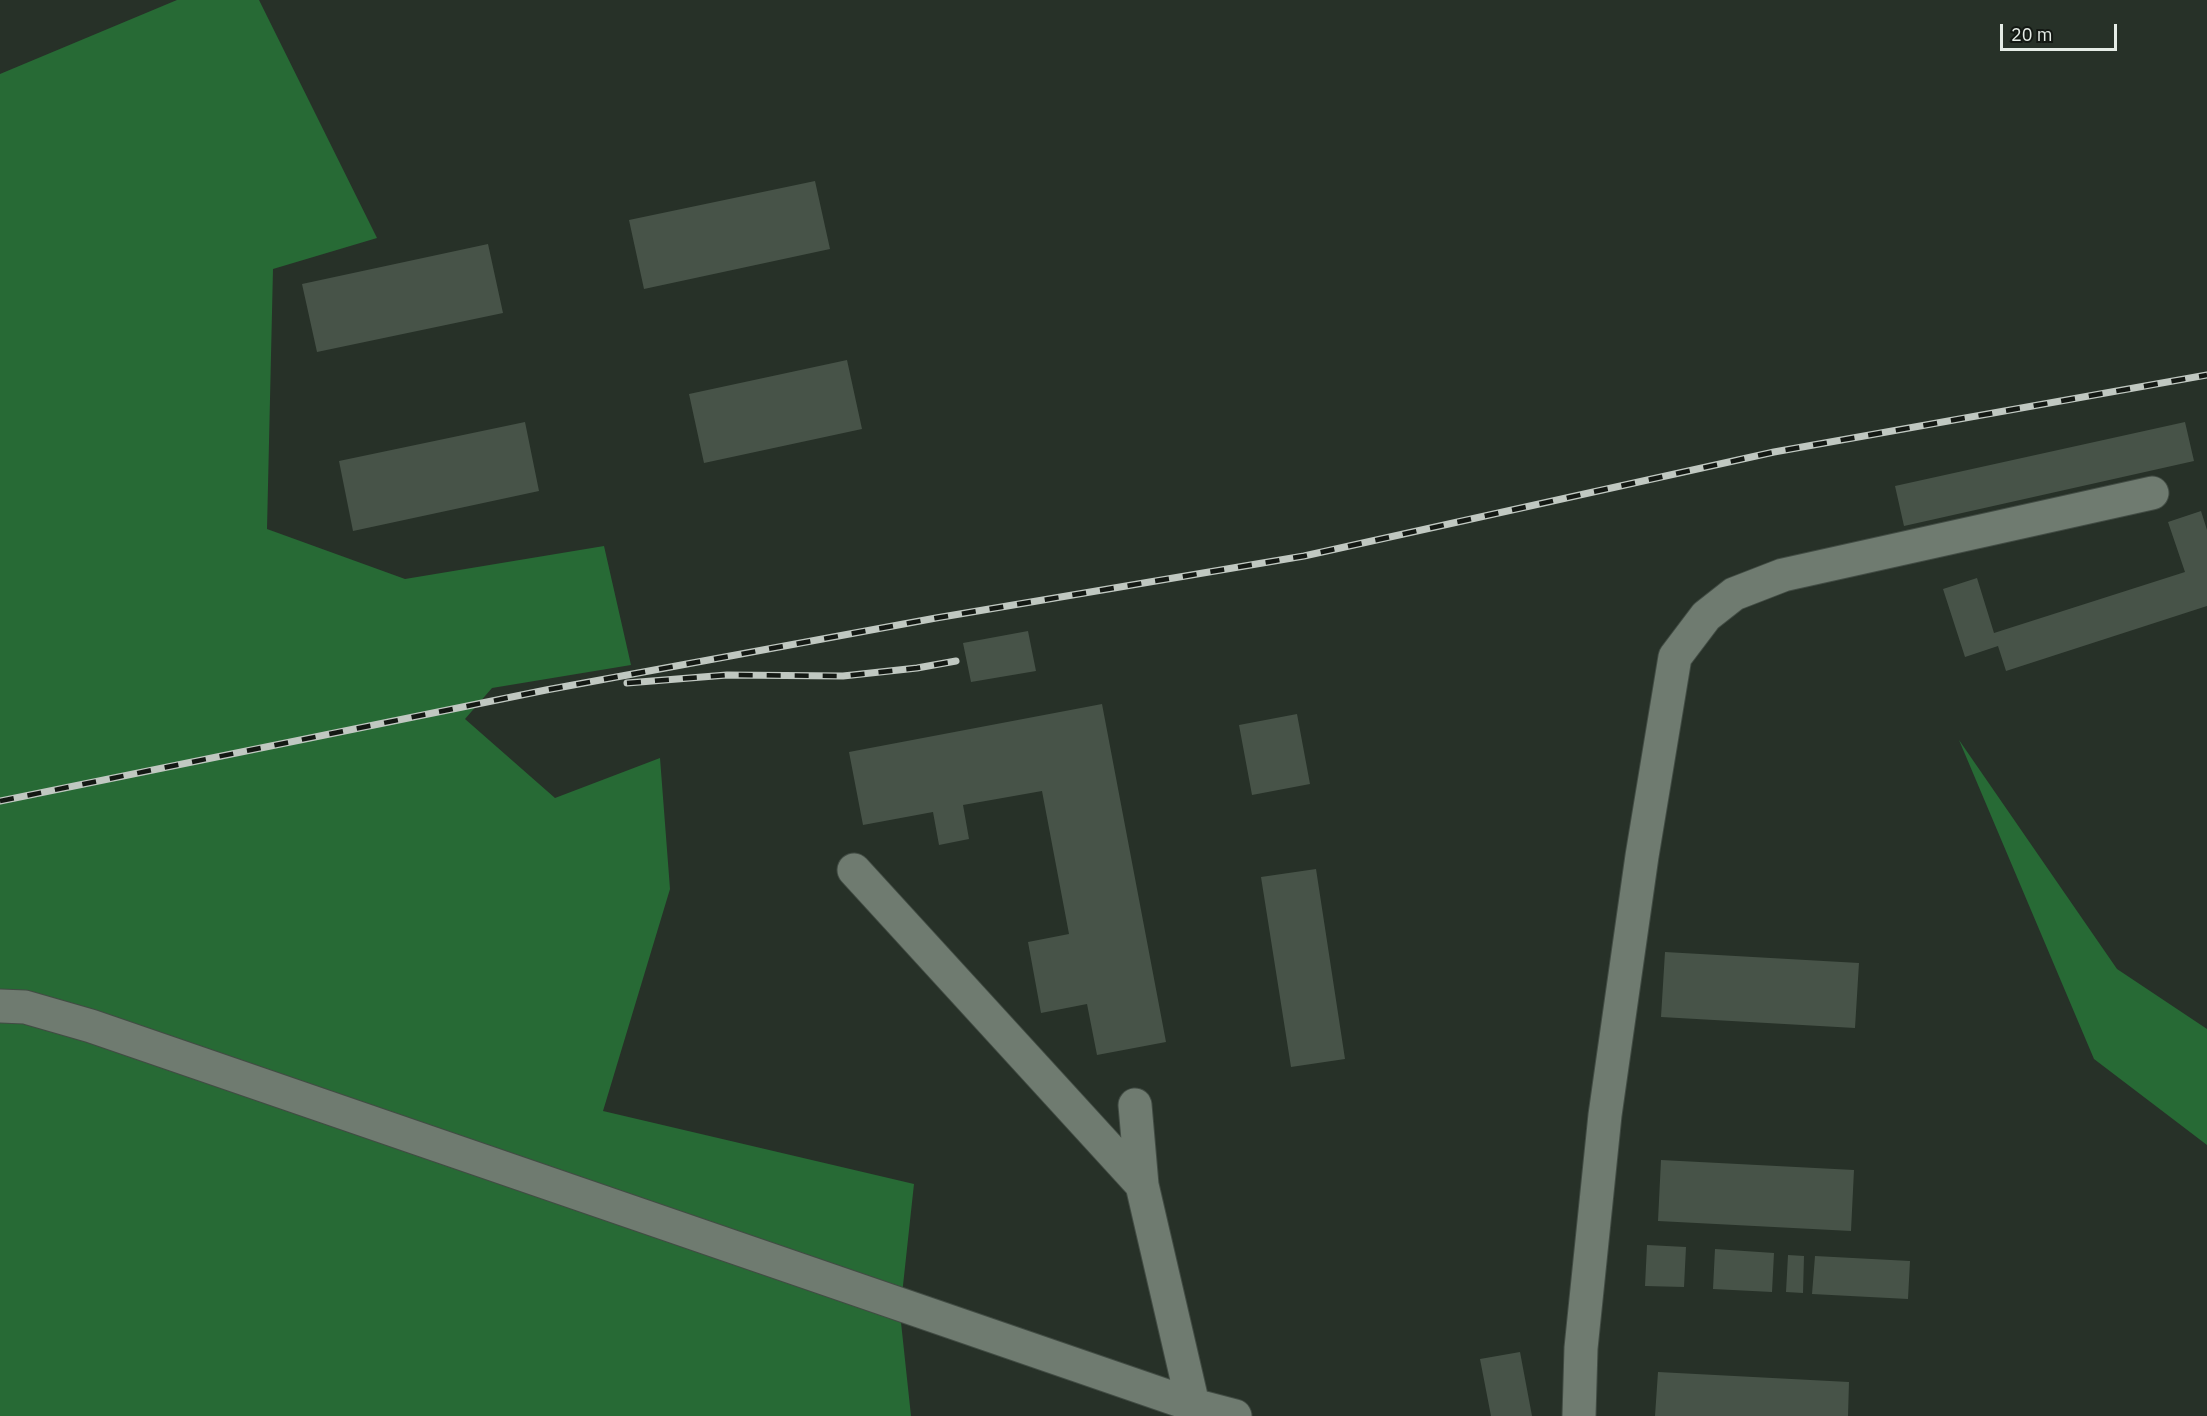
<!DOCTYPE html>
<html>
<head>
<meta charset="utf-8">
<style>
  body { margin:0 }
  #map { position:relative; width:2207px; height:1416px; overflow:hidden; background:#273128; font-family:"IBM Plex Sans",sans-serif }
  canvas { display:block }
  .scale { position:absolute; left:2000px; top:24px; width:117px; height:27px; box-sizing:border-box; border:3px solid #e5ece6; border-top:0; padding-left:8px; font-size:18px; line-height:21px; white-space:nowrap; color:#e5ece6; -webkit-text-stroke:4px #131813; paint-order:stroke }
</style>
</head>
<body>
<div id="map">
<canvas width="2207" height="1416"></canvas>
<div class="scale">20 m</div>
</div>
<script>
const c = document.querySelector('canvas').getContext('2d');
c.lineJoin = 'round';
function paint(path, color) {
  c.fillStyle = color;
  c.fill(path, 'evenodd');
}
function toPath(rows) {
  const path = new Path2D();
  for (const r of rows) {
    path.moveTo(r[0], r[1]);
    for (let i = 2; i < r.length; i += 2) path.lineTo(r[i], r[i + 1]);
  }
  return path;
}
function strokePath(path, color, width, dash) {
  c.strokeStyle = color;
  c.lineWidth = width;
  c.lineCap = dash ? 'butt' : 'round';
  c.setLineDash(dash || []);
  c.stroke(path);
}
const forest = toPath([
  [177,0,259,0,377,238,273,269,267,529,405,579,604,546,631,665,492,688,465,719,555,798,660,758,670,889,603,1111,914,1184,900,1313,911,1416,0,1416,0,74],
  [1959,740,2117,969,2207,1029,2207,1145,2094,1059]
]);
const building = toPath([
  [815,181,830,249,644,289,629,220],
  [488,244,503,313,317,352,302,284],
  [847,360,862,429,704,463,689,394],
  [525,422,539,491,353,531,339,461],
  [2185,422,2194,461,1904,526,1895,486],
  [2201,511,2207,530,2207,606,2006,671,1998,646,1965,657,1943,589,1977,578,1994,633,2185,572,2168,522],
  [1028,631,1036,671,971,682,963,643],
  [1102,704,1166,1042,1097,1055,1087,1004,1041,1013,1028,942,1069,934,1042,791,963,805,969,839,939,845,933,812,863,825,849,752],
  [1297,714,1310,784,1252,795,1239,725],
  [1316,869,1345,1059,1291,1067,1261,877],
  [1665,952,1859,963,1855,1028,1661,1017],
  [1661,1160,1854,1170,1851,1231,1658,1221],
  [1647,1245,1686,1247,1684,1287,1645,1286],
  [1715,1249,1774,1253,1772,1292,1713,1289],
  [1788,1255,1804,1256,1803,1293,1786,1292],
  [1815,1256,1910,1261,1908,1299,1812,1294],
  [1520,1352,1532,1416,1491,1416,1480,1359],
  [1658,1372,1849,1382,1848,1416,1655,1416]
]);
const minor = toPath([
  [854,870,1142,1185],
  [0,1006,25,1007,91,1026,1193,1405,1235,1416],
  [1135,1105,1142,1185,1193,1405],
  [1579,1416,1581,1348,1605,1115,1642,856,1675,657,1706,616,1734,594,1783,575,2152,493]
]);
const rail = toPath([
  [627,683,727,675,843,676,917,668,956,661],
  [0,801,546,690,936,618,1304,556,1774,452,2207,375]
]);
paint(forest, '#276a35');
paint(building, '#475348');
strokePath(minor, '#424c44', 35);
strokePath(minor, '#6f7b70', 33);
strokePath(rail, '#c0c8c1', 7);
strokePath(rail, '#131813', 4.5, [14]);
</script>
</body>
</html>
